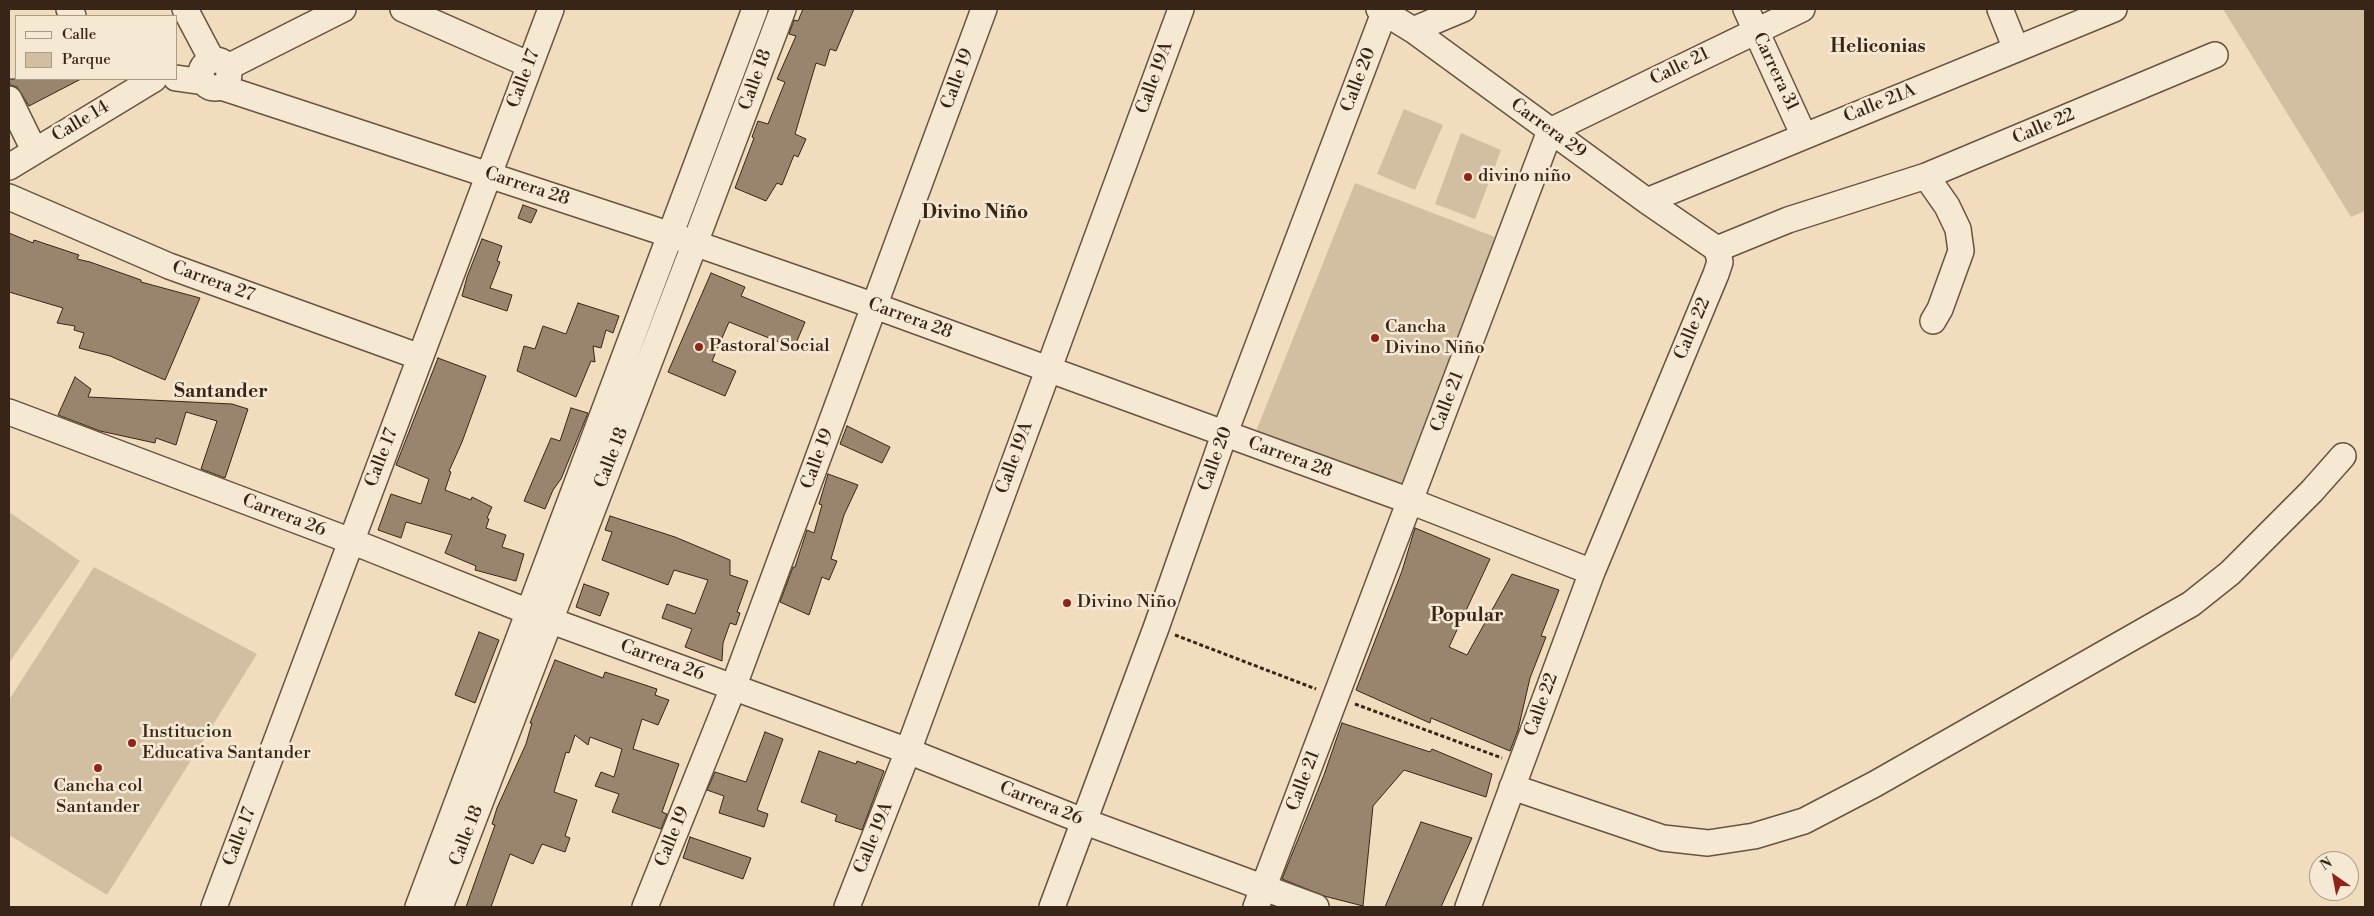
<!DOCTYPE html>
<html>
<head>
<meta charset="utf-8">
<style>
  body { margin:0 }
  #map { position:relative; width:2374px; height:916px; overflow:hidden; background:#f1ddbd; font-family:"Libre Bodoni",serif }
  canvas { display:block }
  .frame { position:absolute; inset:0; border:10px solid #392518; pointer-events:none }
  .legend { position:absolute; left:15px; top:15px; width:162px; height:65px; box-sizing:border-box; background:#f6e9d4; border:1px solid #aa9b89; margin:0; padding:6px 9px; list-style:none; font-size:15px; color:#392518 }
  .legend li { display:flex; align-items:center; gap:10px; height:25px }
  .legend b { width:25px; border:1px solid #aa9b89 }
  .north { position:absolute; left:2309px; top:851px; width:50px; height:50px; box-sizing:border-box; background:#f6e9d4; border:1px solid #aa9b89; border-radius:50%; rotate:327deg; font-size:14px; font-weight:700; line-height:20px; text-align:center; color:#392518 }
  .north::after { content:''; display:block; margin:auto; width:18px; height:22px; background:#8f2418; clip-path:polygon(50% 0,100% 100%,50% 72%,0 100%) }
</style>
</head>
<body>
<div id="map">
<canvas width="2374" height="916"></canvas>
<div class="frame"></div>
<ul class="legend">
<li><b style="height:6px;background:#f6e9d4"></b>Calle</li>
<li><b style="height:14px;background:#d2bea1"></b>Parque</li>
</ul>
<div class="north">N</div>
</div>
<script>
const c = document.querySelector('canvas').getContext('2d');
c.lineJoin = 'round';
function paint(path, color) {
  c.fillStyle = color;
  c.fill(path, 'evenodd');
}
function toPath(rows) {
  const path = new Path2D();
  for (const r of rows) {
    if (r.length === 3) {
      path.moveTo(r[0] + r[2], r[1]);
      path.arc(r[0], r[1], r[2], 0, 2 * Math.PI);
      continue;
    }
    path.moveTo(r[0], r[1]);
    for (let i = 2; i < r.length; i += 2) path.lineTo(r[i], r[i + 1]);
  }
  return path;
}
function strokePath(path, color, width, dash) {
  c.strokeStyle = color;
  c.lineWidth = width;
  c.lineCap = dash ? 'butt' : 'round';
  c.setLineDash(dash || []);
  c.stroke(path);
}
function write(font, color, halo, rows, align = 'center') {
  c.font = font + ' "Libre Bodoni",serif';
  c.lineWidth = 5;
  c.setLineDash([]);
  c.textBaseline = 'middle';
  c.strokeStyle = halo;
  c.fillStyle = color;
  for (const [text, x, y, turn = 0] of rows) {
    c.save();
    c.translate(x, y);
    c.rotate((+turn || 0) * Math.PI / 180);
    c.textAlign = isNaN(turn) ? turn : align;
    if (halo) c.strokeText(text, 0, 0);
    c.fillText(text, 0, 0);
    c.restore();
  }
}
const green = toPath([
  [2223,9,2365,9,2365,211,2351,217],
  [1404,109,1443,125,1415,190,1377,174],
  [1461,133,1501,150,1475,219,1435,204],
  [1355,183,1495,237,1399,490,1253,439],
  [9,512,80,561,9,663],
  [94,567,257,654,107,895,9,835,9,700]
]);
const building = toPath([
  [803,9,854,9,836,51,830,49,825,66,816,63,795,134,806,139,798,157,794,155,782,185,777,183,766,201,735,188,754,138,752,137,758,121,768,124,785,82,777,79,796,36,789,34,794,20,798,21,803,9],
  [9,79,81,79,29,106,17,87,10,85,9,79],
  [523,205,537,210,531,223,518,218,523,205],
  [9,233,33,243,34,240,79,255,77,259,90,262,141,280,141,282,200,298,165,380,110,356,79,348,84,333,74,330,75,326,57,323,63,308,9,292,9,233],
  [482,239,502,246,497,261,500,262,490,288,512,295,507,311,462,296,467,277,482,239],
  [711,273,745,287,741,296,805,322,794,348,729,322,712,361,736,371,725,396,668,372,711,273],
  [578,303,619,316,613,333,606,330,601,348,593,346,595,362,591,361,576,397,517,371,524,346,535,349,543,326,566,334,578,303],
  [438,358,486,376,462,442,449,471,451,472,445,490,471,500,472,497,492,507,487,518,489,519,486,528,506,535,502,547,524,554,516,581,475,570,476,566,445,553,452,535,406,522,401,538,378,530,391,494,421,504,429,479,396,465,438,358],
  [75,377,91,389,88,397,232,404,248,409,225,478,201,469,217,421,186,412,176,445,156,438,155,443,100,431,58,415,75,377],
  [571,408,588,413,561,479,553,490,545,509,524,501,551,438,560,441,571,408],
  [847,426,890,447,882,463,840,444,847,426],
  [828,474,858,485,844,515,831,559,837,561,829,580,822,577,809,615,780,602,793,567,795,567,807,530,814,533,822,505,819,504,828,474],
  [610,516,675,537,730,560,730,575,748,581,737,612,740,613,736,625,730,623,723,643,722,661,685,647,692,629,662,618,667,604,695,614,708,580,674,570,668,585,602,560,612,532,605,530,610,516],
  [1415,528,1490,559,1449,647,1467,655,1512,574,1559,590,1541,636,1546,637,1530,678,1518,730,1510,751,1431,718,1430,723,1356,690,1402,571,1415,528],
  [584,584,609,593,600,616,576,607,584,584],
  [479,632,499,640,475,703,455,695,479,632],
  [555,660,603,678,605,672,642,684,657,689,655,695,669,700,658,725,642,719,633,749,679,764,662,812,667,814,661,829,612,812,619,794,595,786,601,772,614,777,622,749,590,737,588,745,575,735,569,753,566,752,554,792,577,800,565,836,570,838,565,852,542,844,533,864,510,854,491,907,466,907,495,825,492,824,497,808,526,744,532,723,530,723,555,660],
  [1342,723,1430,752,1432,749,1492,774,1486,797,1404,770,1373,806,1363,906,1324,896,1282,879,1324,775,1342,723],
  [765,732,783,739,757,810,768,814,764,827,719,813,724,796,707,790,715,772,746,782,765,732],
  [819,751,856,764,857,761,884,771,862,830,835,821,837,815,801,802,819,751],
  [1421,822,1472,838,1441,907,1385,907,1421,822],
  [690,837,751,858,743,879,683,858,690,837]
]);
const path = toPath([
  [1175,635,1316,689],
  [1355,704,1502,758]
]);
const minor = toPath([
  [69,9,73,16],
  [185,9,212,60],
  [403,9,530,65],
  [1379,9,1413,30,1647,201,1717,249],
  [1746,9,1804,136],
  [2000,9,2016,49],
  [1413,30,1463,9],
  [215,74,14],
  [228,67,343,9],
  [176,78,204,82],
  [221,87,671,235,875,306,1410,501,1592,572],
  [9,99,34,150],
  [9,167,154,79],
  [1926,176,1947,206,1958,229,1961,251,1940,309,1933,321],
  [9,197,169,266,420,357],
  [1647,201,2114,9],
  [1717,249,1788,220,1926,176,2215,55],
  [9,412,351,541,549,620,908,751,1083,821,1316,907],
  [1512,787,1663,838,1708,843,1754,836,1804,821,1875,784,2191,604,2230,573,2312,491,2343,456],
  [214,907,551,9],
  [418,907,755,9],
  [440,907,695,243,783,9],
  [645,907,733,688,984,9],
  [847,907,908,751,1181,9],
  [1052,907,1156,628,1224,435,1384,13],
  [1256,907,1550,131,1802,9],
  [1468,907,1592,572,1716,274,1720,262,1717,249]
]);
const markers = [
  [1468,177,5,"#8f2418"],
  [1375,338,5,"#8f2418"],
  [699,347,5,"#8f2418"],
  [1067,603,5,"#8f2418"],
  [132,743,5,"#8f2418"],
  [98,768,5,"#8f2418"]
];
const streetNames = [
  ["Calle 21",1680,67,-26],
  ["Carrera 31",1775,72,65],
  ["Calle 19A",1155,78,-70],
  ["Calle 17",524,79,-69],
  ["Calle 19",958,79,-70],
  ["Calle 18",756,80,-70],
  ["Calle 20",1359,80,-69],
  ["Calle 21A",1880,104,-22],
  ["Calle 14",81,122,-31],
  ["Calle 22",2044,127,-23],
  ["Carrera 29",1548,129,36],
  ["Carrera 28",527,187,18],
  ["Carrera 27",213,282,20],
  ["Carrera 28",910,319,20],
  ["Calle 22",1693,329,-67],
  ["Calle 21",1448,402,-69],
  ["Calle 17",382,458,-69],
  ["Calle 18",612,458,-69],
  ["Calle 19A",1015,458,-70],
  ["Carrera 28",1290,458,20],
  ["Calle 19",818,459,-70],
  ["Calle 20",1216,459,-70],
  ["Carrera 26",284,516,21],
  ["Carrera 26",662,661,20],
  ["Calle 22",1542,705,-70],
  ["Calle 21",1304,781,-69],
  ["Carrera 26",1041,804,22],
  ["Calle 18",467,836,-69],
  ["Calle 17",240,837,-69],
  ["Calle 19",673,837,-68],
  ["Calle 19A",874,838,-68]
];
const poiNames = [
  ["divino niño",1478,177],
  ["Cancha",1385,328],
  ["Divino Niño",1385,349],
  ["Pastoral Social",709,347],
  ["Divino Niño",1077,603],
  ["Institucion",142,733],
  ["Educativa Santander",142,754],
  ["Cancha col",98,787,"center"],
  ["Santander",98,808,"center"]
];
const neighbourhoodNames = [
  ["Heliconias",1878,47],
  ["Divino Niño",975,213],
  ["Santander",221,392],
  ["Popular",1467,616]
];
paint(green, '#d2bea1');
paint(building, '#99856e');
strokePath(building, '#392518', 1);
strokePath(minor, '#675341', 28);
strokePath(path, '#392518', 3, [4, 2.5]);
strokePath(minor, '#f6e9d4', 25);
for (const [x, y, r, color] of markers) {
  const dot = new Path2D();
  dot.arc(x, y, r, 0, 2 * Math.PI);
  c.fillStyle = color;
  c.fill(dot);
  strokePath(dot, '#f6e9d4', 2);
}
write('18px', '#392518', '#f6e9d4', streetNames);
write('18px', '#392518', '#f6e9d4', poiNames, 'left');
write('bold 19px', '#392518', '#f6e9d4', neighbourhoodNames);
</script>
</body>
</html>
